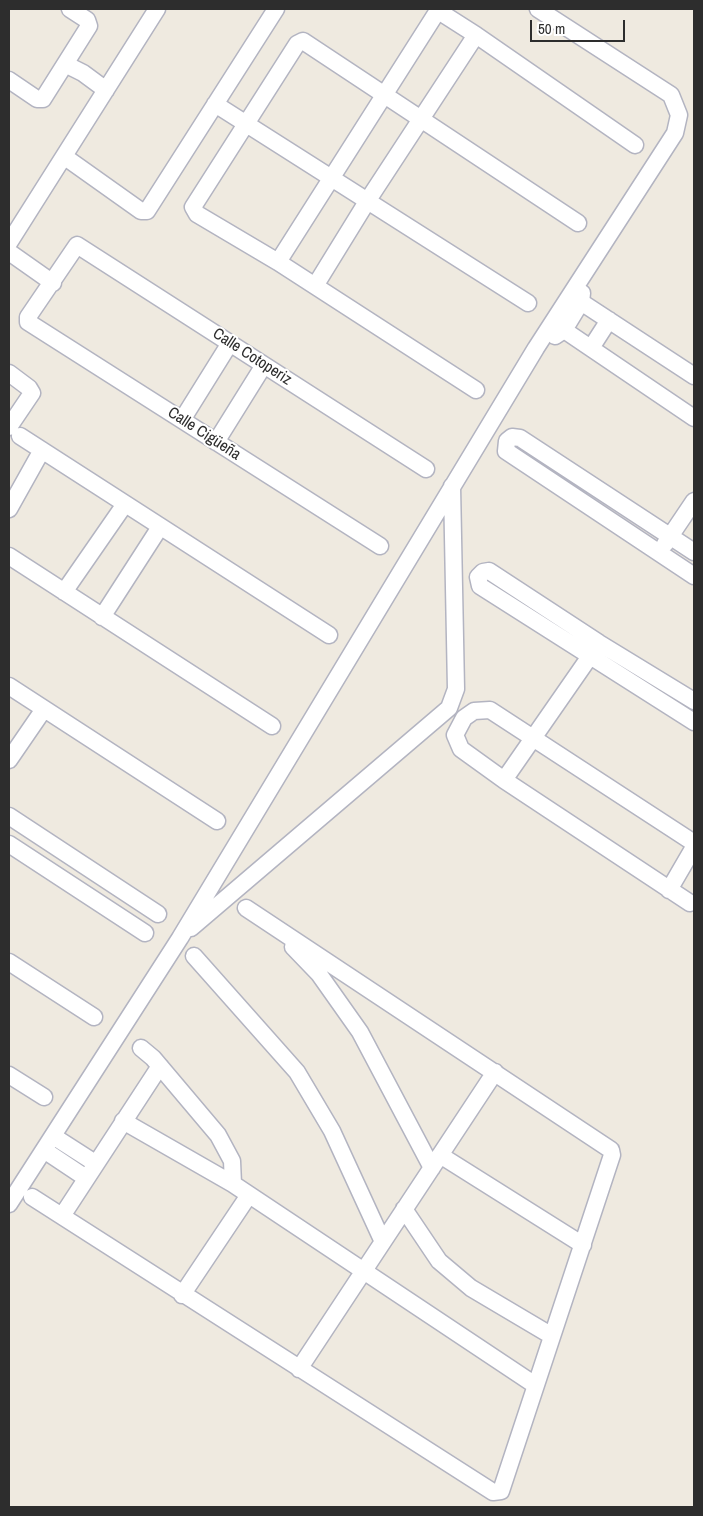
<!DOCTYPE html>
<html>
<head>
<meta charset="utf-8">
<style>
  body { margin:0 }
  #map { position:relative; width:703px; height:1516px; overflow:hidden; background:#efeae0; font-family:"Archivo Narrow",sans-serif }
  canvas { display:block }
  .frame { position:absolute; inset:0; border:10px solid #2d2d2d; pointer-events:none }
  .scale { position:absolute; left:530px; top:20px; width:95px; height:22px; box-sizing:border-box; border:2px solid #2d2d2d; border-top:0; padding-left:6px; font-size:15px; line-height:18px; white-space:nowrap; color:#2d2d2d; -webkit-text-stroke:4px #fff; paint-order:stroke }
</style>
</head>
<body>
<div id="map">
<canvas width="703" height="1516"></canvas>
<div class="frame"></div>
<div class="scale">50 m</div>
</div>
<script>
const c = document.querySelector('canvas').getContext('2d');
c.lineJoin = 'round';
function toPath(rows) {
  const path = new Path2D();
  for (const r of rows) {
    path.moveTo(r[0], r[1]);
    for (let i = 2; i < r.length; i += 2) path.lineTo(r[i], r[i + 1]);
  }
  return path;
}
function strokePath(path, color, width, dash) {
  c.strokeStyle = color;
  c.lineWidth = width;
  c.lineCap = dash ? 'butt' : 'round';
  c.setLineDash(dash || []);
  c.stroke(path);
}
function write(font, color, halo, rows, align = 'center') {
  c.font = font + ' "Archivo Narrow",sans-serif';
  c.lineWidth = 4;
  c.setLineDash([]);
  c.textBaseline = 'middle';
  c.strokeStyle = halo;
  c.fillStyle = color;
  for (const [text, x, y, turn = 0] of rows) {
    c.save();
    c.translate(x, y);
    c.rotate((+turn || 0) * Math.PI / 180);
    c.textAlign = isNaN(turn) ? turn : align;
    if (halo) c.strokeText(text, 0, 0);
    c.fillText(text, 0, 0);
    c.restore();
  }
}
const minor = toPath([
  [65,64,83,73,106,90],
  [9,80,37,99,43,99,89,26,87,20,70,9],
  [215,104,528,303],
  [65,157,141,211,147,211,276,9],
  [9,243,157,9],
  [9,252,53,283],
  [278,262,437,12,440,12,476,35,635,145],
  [315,286,368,200,476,35],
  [581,302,694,376],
  [564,330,694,418],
  [555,336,564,330,581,302,582,293],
  [591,348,609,320],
  [9,373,29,388,32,393,9,427],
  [476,390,278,262,197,214,193,207,297,44,303,41,578,223],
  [182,420,230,343],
  [20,436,329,635],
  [216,442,264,365],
  [9,509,42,450],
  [665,544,694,501],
  [380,546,28,322,28,317,77,245,426,469],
  [694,552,520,438,512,437,507,441,506,451,694,576],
  [9,556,272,726],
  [64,592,125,504],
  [102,617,160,527],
  [9,686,217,821],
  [694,701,599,643,489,571,483,572,478,577,480,586,694,722],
  [9,760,44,709],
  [504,780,595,649],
  [9,816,158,914],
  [9,844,145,933],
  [669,890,694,847],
  [690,903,504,780,461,749,455,735,464,718,474,711,490,710,694,843],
  [191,928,449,708,456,689,452,486],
  [293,947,319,974,360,1032,432,1168],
  [194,956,297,1072,332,1131,383,1242],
  [9,962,94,1017],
  [141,1048,153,1058,218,1135,232,1161,233,1184],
  [9,1075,44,1097],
  [123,1121,233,1184,535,1385],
  [53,1136,95,1163],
  [44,1150,86,1178],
  [440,1155,583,1245],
  [32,1197,493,1492,501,1491,612,1155,611,1150,246,908],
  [9,1204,180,938,536,348,675,133,679,115,671,95,538,9],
  [404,1209,439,1261,471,1288,552,1336],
  [62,1216,160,1066],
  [182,1295,249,1195],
  [299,1369,495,1072]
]);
const streetNames = [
  ["Calle Cotoperiz",252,357,33],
  ["Calle Cigüeña",204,434,33]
];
strokePath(minor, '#b3b4c1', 19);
strokePath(minor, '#fff', 16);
write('16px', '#2d2d2d', '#fff', streetNames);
</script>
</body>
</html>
